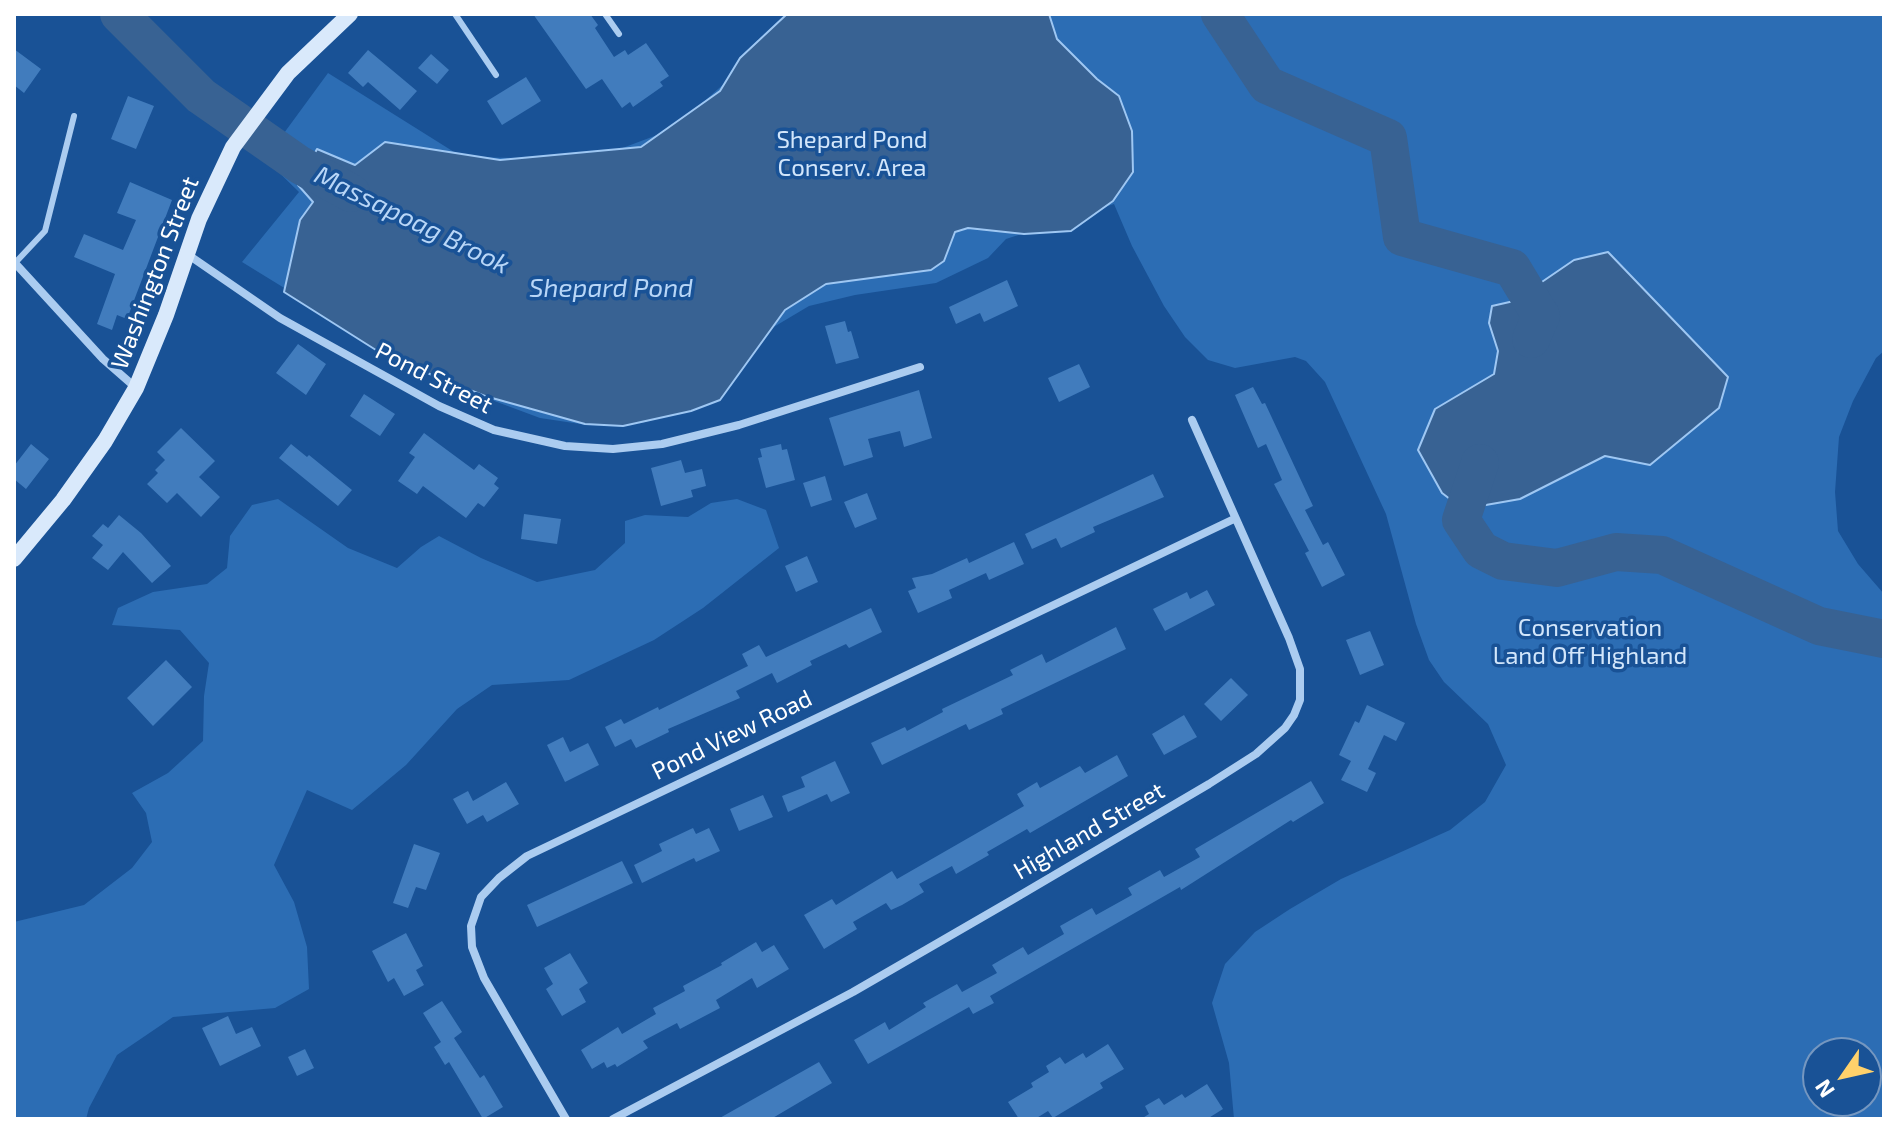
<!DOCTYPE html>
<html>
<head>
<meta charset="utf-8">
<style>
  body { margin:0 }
  #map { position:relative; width:1898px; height:1133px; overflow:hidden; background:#195296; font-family:"Exo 2",sans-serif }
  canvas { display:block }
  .frame { position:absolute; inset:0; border:16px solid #fff; pointer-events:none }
  .north { position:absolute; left:1802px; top:1037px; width:80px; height:80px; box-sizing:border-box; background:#195296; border:2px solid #7597c0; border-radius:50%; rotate:236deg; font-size:22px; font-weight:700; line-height:32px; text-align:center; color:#fff }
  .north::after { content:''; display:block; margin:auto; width:28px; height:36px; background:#ffd16b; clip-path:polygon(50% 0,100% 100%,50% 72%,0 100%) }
</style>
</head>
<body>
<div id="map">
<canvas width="1898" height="1133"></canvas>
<div class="frame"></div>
<div class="north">N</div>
</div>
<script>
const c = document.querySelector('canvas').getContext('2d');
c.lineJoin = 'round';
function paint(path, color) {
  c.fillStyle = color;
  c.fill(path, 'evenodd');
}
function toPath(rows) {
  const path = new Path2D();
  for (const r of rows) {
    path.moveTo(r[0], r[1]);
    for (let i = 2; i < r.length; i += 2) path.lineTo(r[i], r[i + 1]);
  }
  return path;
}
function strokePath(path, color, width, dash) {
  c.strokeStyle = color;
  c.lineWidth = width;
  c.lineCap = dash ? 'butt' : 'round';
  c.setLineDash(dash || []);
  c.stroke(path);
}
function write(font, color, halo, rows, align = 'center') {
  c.font = font + ' "Exo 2",sans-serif';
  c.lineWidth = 7;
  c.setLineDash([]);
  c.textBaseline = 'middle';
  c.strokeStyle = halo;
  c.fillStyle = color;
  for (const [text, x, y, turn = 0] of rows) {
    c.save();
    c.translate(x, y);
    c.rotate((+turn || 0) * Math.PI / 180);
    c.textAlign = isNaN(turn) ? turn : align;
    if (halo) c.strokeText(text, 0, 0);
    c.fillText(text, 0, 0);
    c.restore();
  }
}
const green = toPath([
  [794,14,1884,14,1884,351,1876,358,1853,401,1839,437,1835,492,1838,531,1858,564,1884,594,1884,1119,1234,1119,1229,1063,1212,1003,1225,964,1255,932,1290,909,1341,879,1450,830,1485,802,1506,765,1488,724,1444,682,1429,660,1416,624,1386,514,1325,382,1306,361,1295,357,1235,368,1208,360,1185,337,1164,306,1132,246,1114,204,1006,239,988,258,936,283,855,295,809,306,772,328,729,376,709,405,641,423,587,425,540,418,489,399,395,356,242,262,299,192,265,159,328,73,462,157,578,159,604,155,673,129,735,74],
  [1818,1053,1866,1053,1866,1101,1818,1101],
  [278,499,348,548,397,568,421,547,439,536,481,558,537,582,595,570,625,543,625,521,645,515,688,517,711,503,737,499,766,510,779,548,703,608,654,640,569,680,492,685,457,709,406,765,352,810,307,790,274,865,294,902,307,947,309,989,275,1008,173,1017,117,1055,89,1108,86,1119,14,1119,14,922,84,905,132,868,152,842,146,813,132,793,168,773,203,741,204,696,209,663,180,630,112,625,118,608,153,592,207,584,227,568,230,536,252,505]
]);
const water = toPath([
  [787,14,1049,14,1057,39,1097,79,1119,96,1132,131,1133,172,1113,201,1071,231,1024,234,968,228,955,232,944,261,931,270,826,284,785,310,720,400,691,411,623,426,585,424,485,396,387,357,284,292,300,220,313,202,298,185,317,149,355,165,385,142,500,160,641,147,720,91,740,58,787,14],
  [1608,252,1728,377,1719,408,1650,465,1605,456,1520,499,1463,509,1442,493,1418,450,1435,409,1494,374,1498,351,1489,323,1492,306,1514,301,1574,260,1608,252]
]);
const river = toPath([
  [119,14,201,96,300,165,351,193],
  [1220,14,1267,85,1388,138,1402,237,1512,268,1541,316,1531,339],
  [1480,463,1461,520,1481,550,1503,561,1557,568,1616,552,1662,555,1819,626,1884,639]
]);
const building = toPath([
  [533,14,590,14,598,25,595,28,614,57,625,50,628,55,646,43,669,76,660,82,663,86,633,107,630,102,622,108,602,79,586,89],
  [14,49,41,69,24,93,14,85],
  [368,50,417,91,400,110,368,82,363,87,348,73],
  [431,54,449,70,437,84,418,68],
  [526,77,541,101,502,125,487,101],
  [128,96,154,106,136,149,111,139],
  [130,182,172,200,127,319,117,315,112,330,97,324,115,274,74,257,84,234,123,250,136,220,117,213],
  [1007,280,1018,306,984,322,980,313,956,324,949,307],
  [845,321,848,332,851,331,859,358,836,364,825,326],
  [298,344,326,364,306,395,276,373],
  [1079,364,1090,387,1059,402,1048,378],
  [1253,387,1262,404,1265,403,1313,506,1305,510,1323,545,1328,542,1345,575,1322,587,1305,553,1309,551,1274,484,1282,480,1266,444,1258,448,1235,395],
  [919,390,932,438,904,447,900,431,868,439,873,457,844,466,829,418],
  [364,394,395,414,380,436,350,416],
  [181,428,215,461,199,477,220,497,201,517,177,493,167,503,147,484,158,473,155,470,165,460,157,452],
  [424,433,474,470,479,464,498,478,494,484,499,488,484,507,478,503,466,518,423,486,417,494,398,481,415,457,409,453],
  [31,444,49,459,26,489,14,479,14,466],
  [291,444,307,457,309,455,352,490,338,506,279,458],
  [781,444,782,450,787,449,795,480,766,488,758,458,762,457,760,449],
  [681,460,685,473,702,469,706,486,691,490,693,497,661,506,651,468],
  [1153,474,1164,497,1093,527,1095,532,1061,548,1056,538,1032,549,1025,534],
  [825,476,832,500,811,507,803,483],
  [867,493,877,519,855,528,844,502],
  [524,514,561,519,557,544,521,539],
  [119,515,141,533,171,566,152,583,123,552,108,570,92,558,103,545,92,536,103,524,108,528],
  [1014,542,1024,564,989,580,986,573,949,590,952,598,918,613,908,591,916,588,912,578,932,574,967,558,969,563],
  [807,556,818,582,796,592,785,566],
  [1207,590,1215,605,1165,631,1153,609,1187,592,1190,599],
  [871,608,882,632,849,648,846,644,810,661,812,665,777,683,772,673,736,691,740,698,668,729,669,732,636,748,631,739,615,747,605,727,621,719,624,724,658,707,659,710,748,666,742,654,759,645,766,657],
  [1116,627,1126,649,1001,709,1003,714,969,730,966,724,882,765,871,743,905,727,907,731,943,712,942,709,1013,675,1010,670,1042,654,1046,663],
  [1370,631,1384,665,1360,675,1346,640],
  [166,660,192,687,153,726,127,698],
  [1231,678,1248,695,1221,721,1204,704],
  [1367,705,1405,723,1396,741,1384,735,1368,769,1376,773,1367,792,1341,780,1351,761,1339,755,1355,721,1359,723],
  [1184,715,1197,737,1164,755,1152,734],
  [563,737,570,752,588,743,599,765,565,782,547,745],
  [1117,755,1128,776,1030,833,1027,829,987,852,989,855,956,874,952,866,919,884,924,892,902,905,891,910,886,903,853,922,857,929,824,949,804,915,832,899,836,905,892,871,897,879,1024,806,1017,794,1037,782,1040,788,1080,766,1085,773],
  [835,761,850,793,831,802,827,794,788,812,782,796,805,787,801,777],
  [1311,781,1324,803,1293,822,1291,820,1181,890,1180,887,990,996,994,1003,973,1014,969,1007,868,1064,854,1040,885,1022,889,1030,926,1007,923,1003,957,984,962,992,997,973,992,965,1023,947,1028,955,1064,934,1060,926,1092,908,1096,915,1132,895,1128,888,1160,870,1164,877,1200,857,1195,849],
  [506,782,519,804,487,822,483,815,467,824,453,799,468,791,473,801],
  [763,795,773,817,739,831,730,809],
  [693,828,696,834,709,828,720,851,696,862,694,858,642,883,634,865,662,851,659,844],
  [414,844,440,853,426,890,416,887,408,908,393,903],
  [622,861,633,883,537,927,527,905],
  [406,933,423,966,416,970,424,985,404,996,394,978,388,982,372,951],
  [756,942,762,952,774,945,789,969,757,988,752,978,716,1000,720,1008,680,1029,677,1023,643,1041,648,1048,617,1067,615,1064,607,1068,604,1062,592,1069,581,1050,618,1027,622,1034,656,1014,653,1008,685,991,683,986,722,965,721,963],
  [570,953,588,983,579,989,586,1002,562,1016,546,989,553,984,544,968],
  [442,1001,462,1032,454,1038,480,1078,484,1075,503,1107,483,1119,449,1062,445,1065,434,1047,441,1042,423,1013],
  [228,1016,236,1034,252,1027,261,1046,220,1066,202,1028],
  [1108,1044,1124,1069,1100,1083,1103,1088,1053,1118,1048,1111,1035,1119,1019,1119,1008,1102,1033,1087,1031,1083,1049,1072,1046,1066,1060,1057,1065,1064,1083,1053,1086,1058],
  [305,1049,314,1068,297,1076,288,1057],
  [819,1062,832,1083,771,1119,718,1119],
  [1207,1084,1223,1109,1207,1119,1141,1119,1149,1114,1145,1106,1159,1098,1164,1105,1182,1094,1185,1098]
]);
const lane = toPath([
  [455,14,496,75],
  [605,14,619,34],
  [15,263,45,231,74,116]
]);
const street = toPath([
  [187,254,280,318,439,406,494,430,565,446,613,449,662,444,739,425,920,367],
  [14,262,103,359,135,387],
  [566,1119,484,978,472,947,471,926,481,897,499,878,527,856,1234,519],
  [613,1119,853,992,1012,900,1209,784,1256,754,1285,728,1294,715,1300,700,1300,669,1289,638,1192,420]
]);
const secondary = toPath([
  [14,559,63,500,105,441,136,388,166,315,199,219,233,147,288,73,350,14]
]);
const parkNames = [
  ["Shepard Pond",852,140],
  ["Conserv. Area",852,168],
  ["Conservation",1590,628],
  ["Land Off Highland",1590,656]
];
const streetNames = [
  ["Washington Street",155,273,-69],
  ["Pond Street",434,378,27],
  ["Pond View Road",732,735,-26],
  ["Highland Street",1089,831,-30]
];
const waterNames = [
  ["Massapoag Brook",412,220,26],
  ["Shepard Pond",611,288]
];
paint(green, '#2c6db4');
paint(water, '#386293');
strokePath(water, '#9ec7f3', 2);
strokePath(river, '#386293', 38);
paint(building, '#417cbd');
strokePath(lane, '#abccf0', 6);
strokePath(street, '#abccf0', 8);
strokePath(secondary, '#d9e9fb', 16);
write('24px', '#d2e6fb', '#195296', parkNames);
write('24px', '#fff', '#195296', streetNames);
write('italic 26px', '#b8d6f7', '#195296', waterNames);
</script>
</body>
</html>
